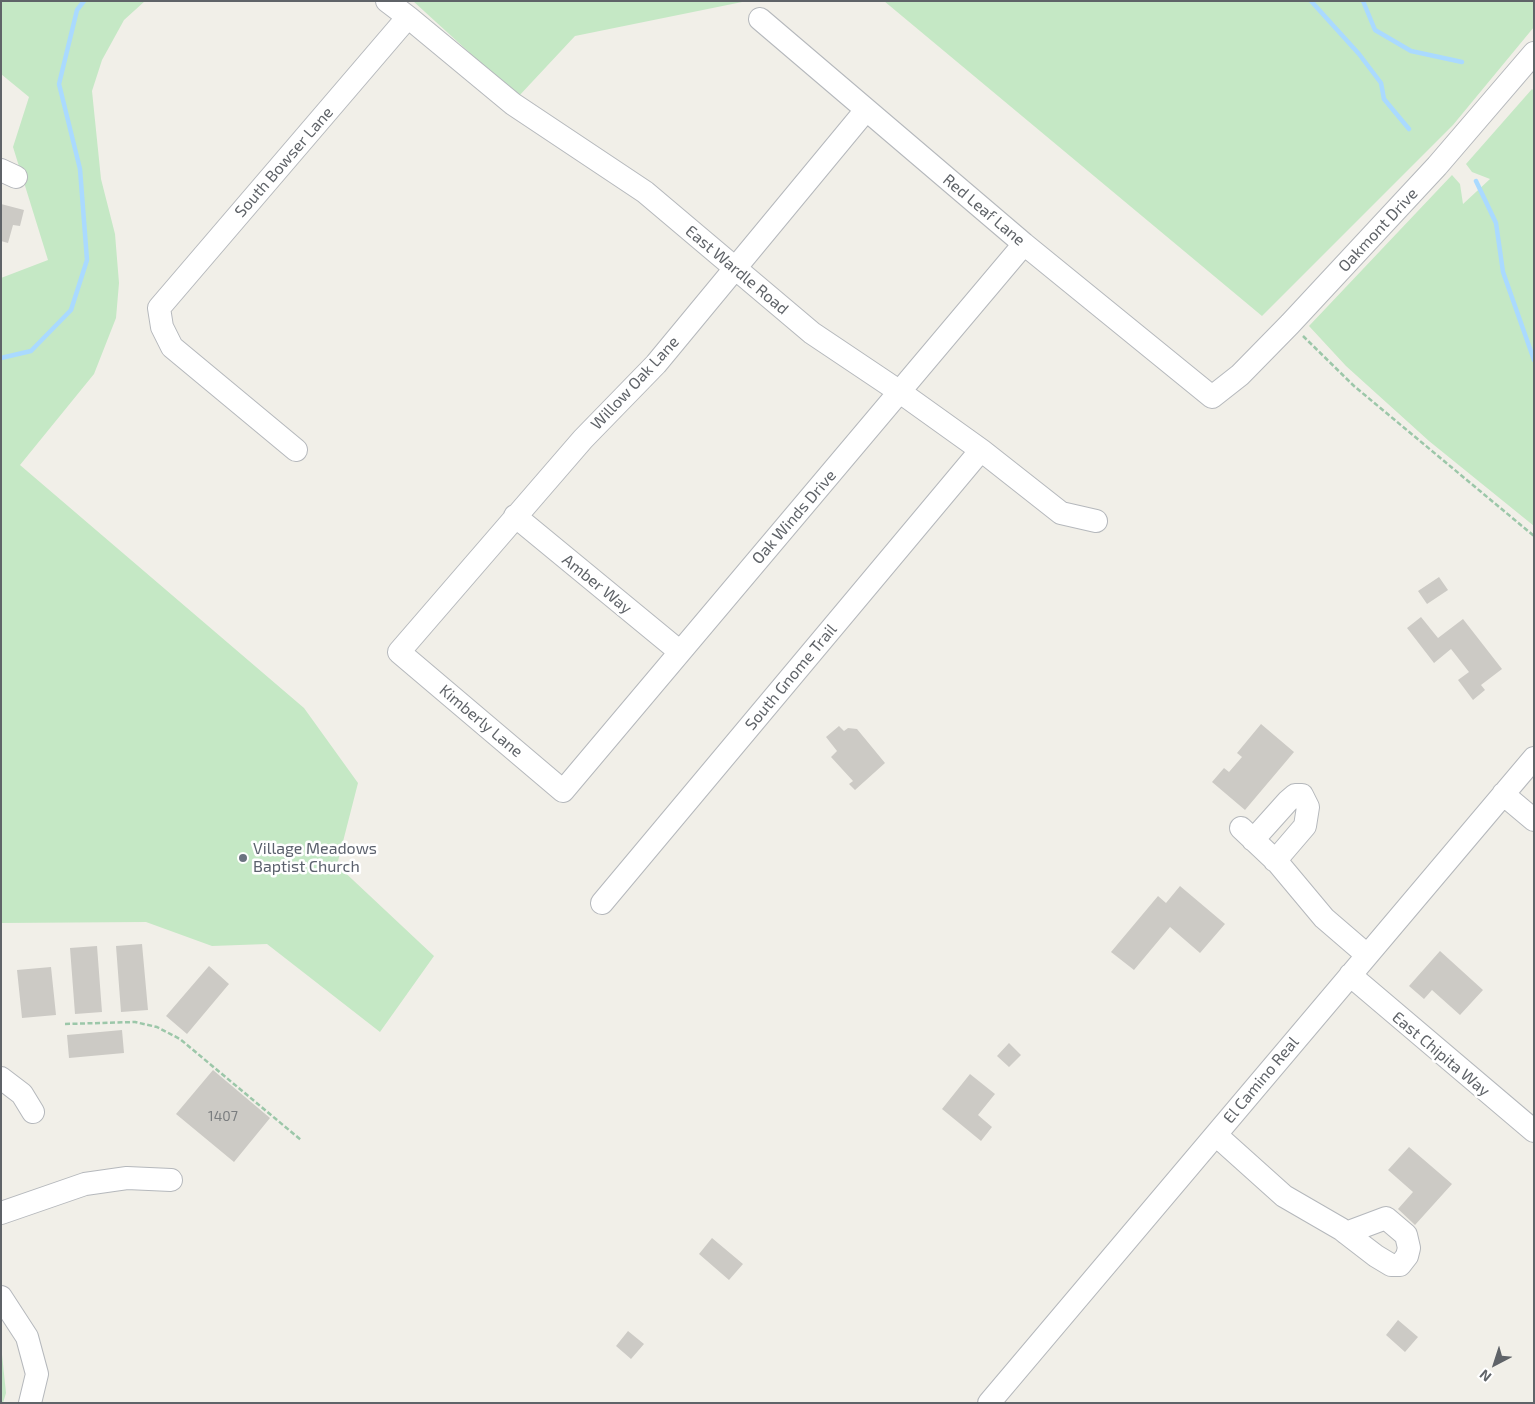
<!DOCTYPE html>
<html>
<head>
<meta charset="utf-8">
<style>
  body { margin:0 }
  #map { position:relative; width:1535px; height:1404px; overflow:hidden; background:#f1efe8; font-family:"Exo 2",sans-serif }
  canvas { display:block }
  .frame { position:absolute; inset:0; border:2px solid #5f6368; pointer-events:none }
  .north { position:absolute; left:1470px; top:1339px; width:50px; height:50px; -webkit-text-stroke:4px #fff; paint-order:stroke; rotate:220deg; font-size:14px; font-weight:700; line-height:20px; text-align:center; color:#5f6368 }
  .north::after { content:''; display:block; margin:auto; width:18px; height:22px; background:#5f6368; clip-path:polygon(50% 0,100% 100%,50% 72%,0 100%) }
</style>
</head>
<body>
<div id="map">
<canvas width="1535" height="1404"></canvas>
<div class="frame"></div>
<div class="north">N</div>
</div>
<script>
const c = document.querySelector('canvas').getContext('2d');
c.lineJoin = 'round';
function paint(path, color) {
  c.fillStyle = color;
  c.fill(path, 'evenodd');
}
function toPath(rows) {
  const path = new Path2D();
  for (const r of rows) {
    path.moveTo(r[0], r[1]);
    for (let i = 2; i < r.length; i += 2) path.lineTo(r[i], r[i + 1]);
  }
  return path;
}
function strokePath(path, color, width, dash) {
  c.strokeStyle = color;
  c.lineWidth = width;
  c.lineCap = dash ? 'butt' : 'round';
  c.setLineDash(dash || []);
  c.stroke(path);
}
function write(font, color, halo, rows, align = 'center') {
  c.font = font + ' "Exo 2",sans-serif';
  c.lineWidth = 5;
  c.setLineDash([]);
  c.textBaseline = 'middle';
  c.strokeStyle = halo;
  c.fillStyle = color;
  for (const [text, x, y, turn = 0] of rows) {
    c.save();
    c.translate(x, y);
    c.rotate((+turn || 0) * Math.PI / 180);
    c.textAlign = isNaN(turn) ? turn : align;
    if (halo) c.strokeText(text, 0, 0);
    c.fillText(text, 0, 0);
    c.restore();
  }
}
const green = toPath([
  [1,1,145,1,124,20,102,60,92,91,101,179,115,234,119,283,116,318,94,374,20,465,304,708,358,783,337,865,434,956,380,1032,267,944,212,946,146,922,1,923,1,278,48,260,13,147,29,97,1,74],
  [413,1,747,1,575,36,518,97],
  [884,1,1534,1,1534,27,1453,125,1262,316],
  [1532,89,1534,91,1534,526,1429,441,1346,366,1309,326,1452,175,1460,184,1463,204,1490,179,1472,172,1466,164],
  [1,1345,6,1393,3,1403,1,1403]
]);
const stream = toPath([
  [1311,1,1359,54,1381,83,1384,99,1409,129],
  [1363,1,1375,30,1411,51,1462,62],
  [1476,181,1496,223,1503,272,1534,360],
  [1,358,31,351,71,310,87,260,80,169,59,84,77,10,84,1]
]);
const building = toPath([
  [1,204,24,210,20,226,13,225,8,243,1,241],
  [1439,577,1448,590,1427,604,1418,591],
  [1421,617,1438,638,1463,619,1502,669,1481,685,1485,690,1473,700,1458,680,1469,672,1451,649,1434,663,1407,628],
  [1261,724,1294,752,1245,810,1212,782,1224,768,1229,772,1242,757,1237,753],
  [839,726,844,731,848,728,857,729,885,763,855,790,849,784,853,781,831,757,837,751,826,737],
  [1180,886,1225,924,1200,953,1170,927,1134,970,1111,952,1158,896,1166,903],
  [142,944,148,1010,121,1012,116,946],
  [97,946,102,1012,75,1014,70,948],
  [1440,951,1483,990,1460,1015,1432,990,1424,999,1409,986],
  [209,966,229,984,187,1034,166,1016],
  [51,967,56,1015,22,1018,17,970],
  [122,1030,124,1053,69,1058,67,1035],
  [1009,1043,1021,1055,1009,1067,997,1056],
  [213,1070,270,1118,234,1162,176,1114],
  [970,1074,995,1094,978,1115,992,1127,981,1141,942,1109],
  [1409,1147,1452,1184,1415,1225,1398,1209,1413,1192,1388,1170],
  [712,1238,743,1264,729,1280,699,1254],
  [1398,1320,1418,1337,1405,1352,1386,1335],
  [628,1331,644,1344,631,1359,616,1346]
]);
const path = toPath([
  [1303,336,1354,386,1534,536],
  [65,1024,135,1022,157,1027,180,1039,301,1140]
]);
const minor = toPath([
  [387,1,408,17,513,104,645,192,812,333,900,392,981,450,1061,513,1096,521],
  [760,19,1024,244,1212,397,1240,375,1290,324,1437,166,1534,53],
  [866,110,656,364,583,439,399,652,563,791,1024,244],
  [1,170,16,177],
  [296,450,172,347,162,327,159,308,408,17],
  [515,516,679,651],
  [1503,794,1534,820],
  [1241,828,1278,863,1324,918,1367,955],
  [1253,840,1288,801,1295,795,1302,795,1308,807,1305,826,1275,861],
  [602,903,981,450],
  [1350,975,1534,1131],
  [1,1078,22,1094,33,1112],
  [1216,1135,1284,1196,1341,1229,1346,1233,1376,1256,1391,1265,1400,1265,1407,1256,1409,1248,1406,1235,1386,1218,1346,1233],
  [1,1213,85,1184,127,1178,171,1180],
  [1,1297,27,1337,37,1374,30,1403],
  [989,1403,1534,758]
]);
const markers = [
  [243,858,5,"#6b7280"]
];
const numberNames = [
  ["1407",223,1116]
];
const streetNames = [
  ["South Bowser Lane",284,162,-49],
  ["Red Leaf Lane",984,210,40],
  ["Oakmont Drive",1378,230,-47],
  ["East Wardle Road",737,270,40],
  ["Willow Oak Lane",635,383,-47],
  ["Oak Winds Drive",794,517,-49],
  ["Amber Way",597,584,39],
  ["South Gnome Trail",791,677,-50],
  ["Kimberly Lane",481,721,40],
  ["East Chipita Way",1441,1054,40],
  ["El Camino Real",1261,1080,-50]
];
const worshipNames = [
  ["Village Meadows",253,849],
  ["Baptist Church",253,867]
];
paint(green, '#c5e8c5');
strokePath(stream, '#aadaff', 4.5);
paint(building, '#cccac5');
strokePath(minor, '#b5b8bc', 24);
strokePath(path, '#9cc7a9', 2.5, [5, 2.5]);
strokePath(minor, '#fff', 22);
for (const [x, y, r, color] of markers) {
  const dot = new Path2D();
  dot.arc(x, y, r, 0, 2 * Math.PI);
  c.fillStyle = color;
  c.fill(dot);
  strokePath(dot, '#fff', 2);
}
write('14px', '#7a7d7f', null, numberNames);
write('16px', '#5f6368', '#fff', streetNames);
write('16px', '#5b616d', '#fff', worshipNames, 'left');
</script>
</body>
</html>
